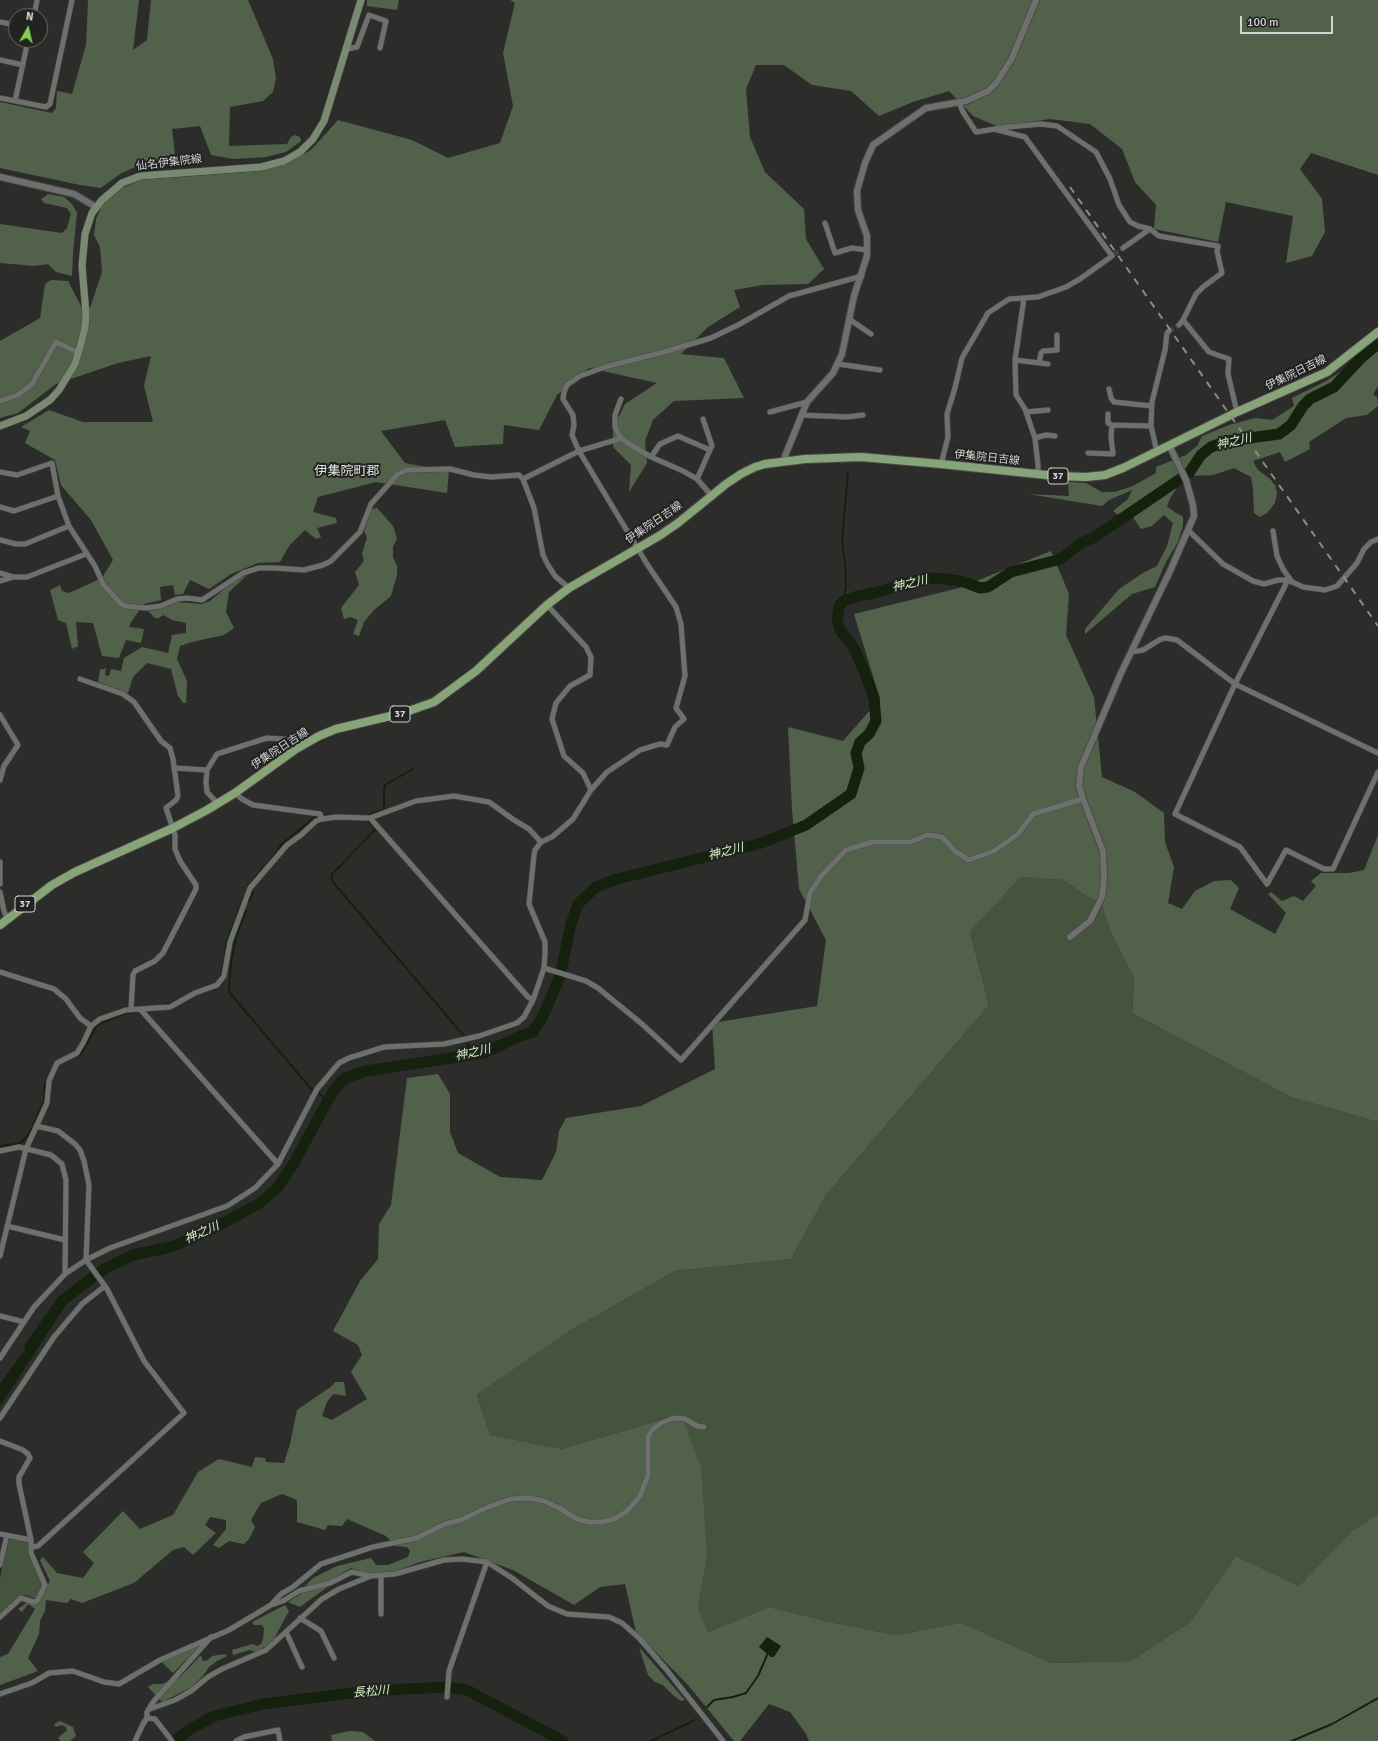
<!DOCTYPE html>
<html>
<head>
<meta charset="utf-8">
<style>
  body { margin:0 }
  #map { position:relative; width:1378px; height:1741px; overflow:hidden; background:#2c2d2b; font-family:Signika,sans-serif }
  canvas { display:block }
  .north { position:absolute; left:8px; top:8px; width:40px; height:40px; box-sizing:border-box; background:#222321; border:1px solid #686968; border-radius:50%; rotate:8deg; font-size:11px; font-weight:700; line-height:16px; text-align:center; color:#d2d3d2 }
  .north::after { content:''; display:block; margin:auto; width:14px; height:18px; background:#82d04f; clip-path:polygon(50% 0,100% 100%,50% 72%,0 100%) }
  .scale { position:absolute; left:1240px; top:16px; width:93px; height:18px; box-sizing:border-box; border:2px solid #d2d3d2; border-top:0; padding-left:5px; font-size:12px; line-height:14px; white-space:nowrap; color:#d2d3d2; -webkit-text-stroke:3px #222321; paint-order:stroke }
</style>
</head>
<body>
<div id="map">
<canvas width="1378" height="1741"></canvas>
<div class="north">N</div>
<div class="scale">100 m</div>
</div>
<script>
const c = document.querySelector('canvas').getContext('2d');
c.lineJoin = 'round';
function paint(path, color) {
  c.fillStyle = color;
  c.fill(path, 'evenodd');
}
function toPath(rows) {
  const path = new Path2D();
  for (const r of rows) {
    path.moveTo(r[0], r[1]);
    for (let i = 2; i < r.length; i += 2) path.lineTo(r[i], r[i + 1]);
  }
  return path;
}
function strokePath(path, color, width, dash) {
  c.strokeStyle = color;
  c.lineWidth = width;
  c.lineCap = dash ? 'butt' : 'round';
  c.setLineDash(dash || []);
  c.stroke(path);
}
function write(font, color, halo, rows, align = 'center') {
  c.font = font + ' Signika,"Noto Sans JP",sans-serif';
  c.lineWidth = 4;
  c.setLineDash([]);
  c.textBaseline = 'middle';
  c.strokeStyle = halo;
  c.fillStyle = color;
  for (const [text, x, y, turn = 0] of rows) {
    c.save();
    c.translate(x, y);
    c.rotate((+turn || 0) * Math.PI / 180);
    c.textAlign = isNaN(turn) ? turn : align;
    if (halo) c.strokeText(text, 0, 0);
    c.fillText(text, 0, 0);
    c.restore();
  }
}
const green = toPath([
  [1021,877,1063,880,1102,906,1111,933,1134,978,1132,1013,1291,1097,1378,1122,1378,1514,1352,1531,1299,1586,1236,1556,1190,1622,1131,1661,1052,1663,961,1623,896,1635,830,1622,769,1607,708,1632,698,1608,707,1557,681,1414,562,1449,490,1435,477,1393,571,1330,675,1271,791,1259,826,1195,989,1005,970,932],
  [11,1539,27,1542,30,1545,28,1554,34,1563,43,1587,36,1599,25,1595,20,1596,0,1615,0,1578,8,1541]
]);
const forest = toPath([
  [88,0,139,0,133,50,147,40,151,0,248,0,273,59,276,78,273,92,263,101,230,107,229,146,287,144,291,137,295,135,300,137,301,141,286,152,266,157,233,159,211,155,200,126,172,129,176,163,135,167,120,174,101,188,80,185,0,168,0,102,52,113,56,108,57,91,72,94,86,45],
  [367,0,399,0,397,10,367,6],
  [510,0,1378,0,1378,175,1311,153,1300,169,1322,199,1325,232,1312,256,1286,263,1293,216,1226,202,1218,242,1154,229,1156,205,1135,182,1122,149,1090,124,1050,119,999,127,973,116,949,91,913,102,879,116,851,91,812,85,784,65,756,65,746,89,750,137,765,172,804,209,806,239,824,269,808,284,763,285,734,290,740,307,708,327,681,354,724,358,744,398,674,401,653,420,645,441,647,463,629,492,631,465,613,447,613,428,625,404,657,383,589,368,557,395,539,430,504,425,503,444,455,447,445,420,381,431,405,463,449,471,447,493,376,482,318,497,313,512,336,518,337,523,317,528,321,537,316,539,305,530,289,546,280,562,258,563,231,574,209,589,190,580,183,594,175,595,173,585,160,587,161,600,144,604,131,622,129,627,144,629,141,643,126,640,119,658,102,656,93,623,76,622,78,646,72,649,66,623,58,620,50,590,60,585,62,591,69,593,102,578,113,560,91,520,61,485,55,460,25,443,30,431,21,427,49,410,83,422,153,422,144,386,151,356,118,363,56,384,18,413,0,418,0,341,40,318,45,284,51,280,68,281,82,308,90,308,102,272,100,247,94,235,96,219,102,205,120,189,140,180,258,171,280,166,311,150,338,120,412,140,448,158,500,143,513,106,503,53,515,3],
  [48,194,64,197,72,204,77,213,73,253,72,276,56,272,48,264,35,266,0,263,0,224,62,233,67,228,71,214,67,208,44,203,41,199],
  [1378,348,1378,386,1373,395,1377,397,1378,406,1367,415,1346,418,1309,442,1310,449,1285,462,1280,452,1253,461,1258,470,1270,479,1275,485,1277,493,1275,503,1267,513,1260,517,1254,513,1253,489,1251,477,1234,468,1213,475,1191,476,1179,485,1170,498,1167,507,1183,517,1183,525,1178,542,1166,562,1155,587,1132,594,1085,634,1085,629,1119,589,1143,573,1157,566,1167,546,1173,523,1164,515,1152,526,1141,529,1128,510,1120,516,1113,511,1128,499,1132,490,1109,500,1102,506,1028,494,1069,496,1068,482,1086,483,1102,492,1115,492,1133,486,1156,473,1156,467,1186,455,1197,446,1202,436,1229,425,1255,418,1272,420,1294,406,1292,398,1326,381],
  [377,508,393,526,397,538,393,547,393,557,397,566,397,575,391,596,374,610,364,622,359,636,353,634,358,620,350,617,344,619,341,608,359,585,355,572,364,561,362,553,367,538,364,531,372,509],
  [1051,551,1069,594,1066,635,1094,697,1102,777,1135,792,1164,813,1165,842,1174,867,1168,903,1182,909,1195,891,1214,881,1231,880,1239,888,1230,909,1275,934,1286,913,1268,894,1271,892,1282,901,1294,896,1303,901,1316,886,1311,881,1321,873,1349,873,1364,870,1378,835,1378,1122,1291,1097,1132,1013,1134,978,1111,933,1102,906,1063,880,1021,877,970,932,989,1005,826,1195,791,1259,675,1271,571,1330,477,1394,490,1435,562,1449,681,1414,701,1468,707,1557,698,1608,708,1632,769,1607,830,1622,896,1635,961,1623,1052,1663,1131,1661,1190,1622,1236,1556,1299,1586,1352,1531,1378,1514,1378,1741,809,1741,806,1734,790,1712,769,1704,740,1741,734,1741,688,1685,636,1632,625,1584,600,1587,574,1605,513,1570,464,1552,420,1562,391,1573,371,1574,351,1568,327,1582,304,1587,313,1578,337,1566,371,1558,376,1565,388,1565,408,1557,410,1551,407,1547,395,1546,386,1536,347,1519,342,1526,328,1525,325,1530,297,1522,297,1500,282,1494,261,1503,251,1520,255,1527,249,1539,244,1544,229,1541,219,1548,213,1545,226,1529,226,1520,210,1517,205,1525,216,1533,193,1555,184,1547,173,1550,134,1583,82,1603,71,1599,67,1603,46,1600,45,1611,40,1621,39,1634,28,1658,38,1671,0,1685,0,1657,8,1654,35,1609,28,1604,22,1612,18,1609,28,1602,39,1602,50,1581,40,1560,43,1557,57,1573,83,1578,94,1563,83,1552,123,1511,140,1529,173,1515,198,1472,219,1459,252,1467,255,1457,265,1458,266,1462,284,1463,290,1444,297,1410,332,1386,335,1382,344,1382,346,1396,333,1394,327,1402,322,1416,332,1420,367,1399,351,1372,362,1355,358,1345,333,1331,360,1281,378,1259,379,1224,391,1205,407,1078,438,1074,450,1094,450,1132,458,1153,500,1177,542,1180,556,1152,559,1131,566,1118,641,1106,715,1069,712,1023,817,1006,826,940,799,889,792,809,788,727,843,741,880,699,854,614,959,588],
  [248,574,229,592,226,612,234,628,224,635,192,642,180,646,177,659,187,681,186,703,183,703,178,696,171,669,147,663,133,677,128,693,98,682,100,670,106,668,105,675,109,676,111,669,121,671,124,658,142,647,168,653,172,635,186,633,186,623,172,620,163,615,159,618,155,618,148,611,161,609,177,602,202,604,210,601,230,584],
  [330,1585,300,1607,288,1602,304,1592],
  [285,1605,289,1611,274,1639,268,1645,255,1652,250,1650,233,1655,232,1650,253,1644,257,1646,261,1644,263,1639,264,1628,262,1625,254,1625,252,1622],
  [204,1642,173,1673,162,1662],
  [639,1647,685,1700,681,1701,673,1695,663,1685,655,1682,648,1675],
  [225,1654,227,1656,217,1661,209,1667,203,1676,190,1688,162,1702,148,1687,153,1684,161,1684,179,1678,200,1656,202,1657,202,1661,208,1660,212,1656],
  [60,1721,73,1727,76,1736,70,1741,61,1741,58,1738,67,1730,66,1727,61,1725,56,1727,54,1724],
  [350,1731,363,1732,375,1741,332,1741,331,1735]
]);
const water = toPath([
  [60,1312,53,1325,0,1406,0,1384,26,1348],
  [767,1637,781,1646,774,1657,771,1657,759,1647]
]);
const stream = toPath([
  [844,601,846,585,845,561,842,541,848,472],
  [367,816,384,810,384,791,385,785,413,769],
  [368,821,376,829,332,874,332,881,464,1036],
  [249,901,253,892],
  [246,911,236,937,231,962,229,992,313,1091],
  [220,978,223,968,227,941,248,886,273,857,282,844,315,817,333,815],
  [163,1005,173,1003],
  [468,1044,473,1055],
  [66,1061,81,1054,97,1025,126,1013,137,1012],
  [319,1094,328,1100],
  [0,1146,21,1143,30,1132,44,1102,45,1083],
  [707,1707,714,1700,733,1697,746,1693,758,1676,768,1653],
  [651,1741,695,1720],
  [1292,1741,1332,1724,1378,1698]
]);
const river = toPath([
  [30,1347,62,1301,81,1286,106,1268,133,1255,171,1247,216,1227,260,1203,277,1188,294,1163,328,1100,336,1087,345,1078,366,1071,484,1053,518,1037,533,1032,543,1016,560,976,571,924,578,904,596,887,617,879,762,843,806,825,851,794,859,768,856,753,860,742,869,734,876,721,874,698,864,671,854,648,840,630,837,620,839,606,844,601,858,596,874,593,915,581,929,578,946,579,964,582,980,588,988,587,1011,572,1061,559,1081,543,1093,538,1189,473,1201,455,1211,447,1227,441,1279,434,1291,425,1303,406,1310,399,1334,387,1361,358,1378,344],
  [175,1741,189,1730,214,1716,263,1704,367,1691,445,1687,467,1690,563,1741]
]);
const minorTunnel = toPath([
  [1114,254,1123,248],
  [1169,331,1179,325]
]);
const minor = toPath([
  [34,16,37,0],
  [0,22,16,25],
  [347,49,357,47,369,15,386,21,380,48],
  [0,60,23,65],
  [0,98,46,107,50,104,72,0],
  [15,101,28,40],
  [959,103,963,112,976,132,1008,127,1041,124,1057,126,1096,152,1110,179,1119,205,1130,222,1138,226,1150,229,1159,236,1218,246,1217,251,1222,273,1203,287,1196,294,1183,320,1179,325],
  [825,223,835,253,852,248,867,250],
  [1123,248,1150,229],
  [1024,298,1015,360,1016,395,1025,409,1035,438,1038,465,1038,474],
  [849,319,871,334],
  [1183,320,1209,352,1229,359,1228,374,1237,412],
  [1015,360,1048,364],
  [1039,363,1041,353,1043,351,1057,350,1057,335],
  [838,364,880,370],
  [1109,389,1111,398,1114,402,1152,406],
  [621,399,615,415,615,427,619,435,626,442,651,457],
  [0,401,18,395,32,384,56,342,79,353],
  [770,412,807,402],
  [1026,412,1048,410],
  [1108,414,1108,423,1112,425],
  [801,415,847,417,863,415],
  [703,419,712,446,710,450],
  [1035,438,1046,435,1055,436],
  [1157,452,1151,426,1152,402,1165,350,1167,333,1169,331],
  [1088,453,1113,454,1111,437,1112,425,1151,426],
  [941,464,948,437,947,414,955,388,962,358,988,313,1009,299,1038,297,1066,287,1080,279,1112,256,1025,137,994,129],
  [0,472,17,475,52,463,58,496,69,526,95,566,103,584,121,604,125,606,146,608,161,606,177,599,187,598,202,600,243,573,259,568,274,568,304,570,323,565,331,561,360,532,371,504,398,474,407,470,450,469,474,475,491,477,519,475,523,479,534,508,543,555,548,565,555,576,569,588],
  [523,479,579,451,622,438],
  [697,479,683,471,651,457,660,444,678,436,710,450,697,479,711,495],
  [0,507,14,511,58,496],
  [1189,531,1223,564,1253,581,1264,584,1278,580,1288,580,1303,587,1325,590,1337,586,1357,563,1364,549,1371,542,1378,539],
  [1273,531,1277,556,1283,569,1292,582],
  [0,540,16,544,25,544,69,526],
  [0,573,13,577],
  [1288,580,1235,684,1175,814,1240,847,1267,884,1286,850,1324,869,1333,869,1378,772],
  [0,581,13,577,27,577,86,554],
  [547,605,586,647,591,657,590,675,570,686,556,703,552,719,564,756,583,773,591,790],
  [1131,652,1143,650,1161,639,1166,638,1177,640,1235,684,1378,753],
  [80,679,123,694,134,702,161,741,170,748,173,759,178,796,176,800,166,808,175,835,175,849,180,861,196,885,196,889,163,953,155,961,135,971,133,975,131,1009],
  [0,715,18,745,4,766,0,780],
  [174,768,207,770],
  [235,793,242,799,253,805,320,814,322,819,336,817,370,818,416,801,454,796,489,802,514,820,529,829,541,842],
  [218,804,207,792,206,782,207,770,217,754,267,738,298,740,305,744],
  [370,818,528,997,533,1000],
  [0,862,0,884],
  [0,892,4,911,7,918],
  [544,968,586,981,598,988,642,1024,681,1060,805,920,810,893,822,875,846,850,872,842,910,842,927,835,942,837,956,852,969,860,994,851,1018,834,1033,814,1083,799],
  [0,972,54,989,66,999,80,1018,91,1026],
  [141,1010,278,1164],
  [0,1151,19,1147,51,1155,62,1164,66,1180,65,1274],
  [7,1226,65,1240],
  [0,1256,26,1149,47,1103,49,1081,57,1063,77,1053,83,1043,91,1026,100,1019,126,1010,170,1007,195,993,217,985,224,976,230,942,250,888,287,845,301,835,316,821,322,819],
  [0,1316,24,1322],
  [0,1358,34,1307,65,1274,86,1260,110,1248,227,1206,255,1188,278,1164,317,1089,339,1063,349,1058,384,1047,444,1044,479,1036,517,1023,524,1017,533,1000,544,968,545,954,545,942,529,904,534,855,535,850,541,842,552,837,573,819,591,790,607,772,640,750,660,744,667,745,675,727,684,719,676,708,685,676,681,624,676,607,647,564,579,451,572,435,574,425,573,415,563,399,564,392,567,385,580,376,605,367,664,352,711,338,738,325,789,296,862,276],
  [0,1418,54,1337,82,1304,105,1286],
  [0,1441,23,1450,28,1454,30,1458,19,1477,19,1484,31,1540,31,1553,45,1585,37,1601,34,1602,21,1598,0,1617],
  [0,1534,31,1540],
  [32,1547,38,1546,184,1413,144,1361,107,1289,86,1260,89,1185,84,1161,80,1150,75,1144,58,1131,36,1126],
  [0,1565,7,1535],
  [381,1576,381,1614],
  [271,1605,281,1594,293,1587,321,1564,373,1547,417,1538,445,1524,461,1520,486,1508,510,1499,529,1498,544,1501,559,1508,577,1519,589,1522,602,1522,614,1519,626,1512,640,1496,648,1476,648,1437,652,1430,661,1423,674,1418,685,1419,697,1426,704,1427],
  [300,1618,321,1631,334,1658],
  [286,1632,302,1667],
  [0,1694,32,1683,49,1673,73,1671,104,1682,119,1684,160,1660,229,1630,271,1605,283,1601,299,1591,330,1583,352,1572,371,1576],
  [447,1697,449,1671,487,1562],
  [150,1709,175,1700,191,1691,208,1677,222,1669,266,1650,322,1599,339,1589,371,1576,395,1574,444,1560,462,1559,487,1562,512,1578,548,1606,567,1614,609,1617,622,1623,640,1639,666,1669,723,1741],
  [147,1718,155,1719,172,1741],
  [135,1741,143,1724,147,1718,147,1712,153,1702,211,1637],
  [236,1741,244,1737,278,1730,280,1741]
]);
const tertiary = toPath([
  [0,177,74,194,96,207],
  [785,462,785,456,807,402,833,373,842,354,854,296,867,256,867,236,858,210,857,191,865,163,873,145,926,108,966,101,988,91,997,82,1012,58,1036,0],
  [1070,937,1090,921,1102,897,1104,879,1103,851,1083,799,1079,786,1081,767,1121,673,1171,569,1194,516,1193,505,1186,480,1169,445]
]);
const secondary = toPath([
  [0,426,26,416,50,400,59,390,75,364,82,340,85,327,86,314,82,266,85,234,92,213,102,200,122,183,140,176,261,167,284,161,300,152,313,139,324,121,361,0]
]);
const primary = toPath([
  [0,925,52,885,75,872,173,828,207,810,235,793,296,749,319,736,336,729,403,713,434,702,476,671,547,605,569,588,659,536,678,523,726,484,741,474,755,467,765,464,805,459,861,457,941,464,1056,476,1086,477,1105,475,1123,468,1237,412,1327,372,1378,332]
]);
const rail = toPath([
  [1070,187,1378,626]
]);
const shields = [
  [1058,476,20],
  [400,714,20],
  [25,904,20]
];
const shieldNames = [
  ["37",1058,476],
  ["37",400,714],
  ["37",25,904]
];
const streetNames = [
  ["仙名伊集院線",169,163,-7],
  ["伊集院日吉線",1296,373,-26],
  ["伊集院日吉線",987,458,6],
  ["伊集院日吉線",654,523,-34],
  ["伊集院日吉線",280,749,-33]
];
const waterNames = [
  ["神之川",1234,442,-13],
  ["神之川",910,584,-13],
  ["神之川",726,852,-14],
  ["神之川",473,1053,-13],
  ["神之川",202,1233,-24],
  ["長松川",371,1692,-5]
];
const quarterNames = [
  ["伊集院町郡",347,472]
];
paint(green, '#45543d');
paint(forest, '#52624a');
paint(water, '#14210d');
strokePath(stream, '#14210d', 2);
strokePath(river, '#14210d', 11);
strokePath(minorTunnel, '#454644', 5, [5, 2.5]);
strokePath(minor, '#494a48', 6);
strokePath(tertiary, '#494a48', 8);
strokePath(secondary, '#494a48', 8);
strokePath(primary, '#494a48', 10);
strokePath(minor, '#6e706d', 5);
strokePath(tertiary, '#6e706d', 6);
strokePath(secondary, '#7a8a72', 7);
strokePath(primary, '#86a477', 8);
strokePath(rail, '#8b8c8a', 2, [7, 7]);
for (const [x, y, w] of shields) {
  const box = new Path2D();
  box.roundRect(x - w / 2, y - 8, w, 16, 3);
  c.fillStyle = '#222321';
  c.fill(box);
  strokePath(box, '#d2d3d2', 1);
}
write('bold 10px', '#d2d3d2', null, shieldNames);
write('11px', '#d2d3d2', '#222321', streetNames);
write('italic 12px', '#d0f0c0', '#222321', waterNames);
write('13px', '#e1e3e0', '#222321', quarterNames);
</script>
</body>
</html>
